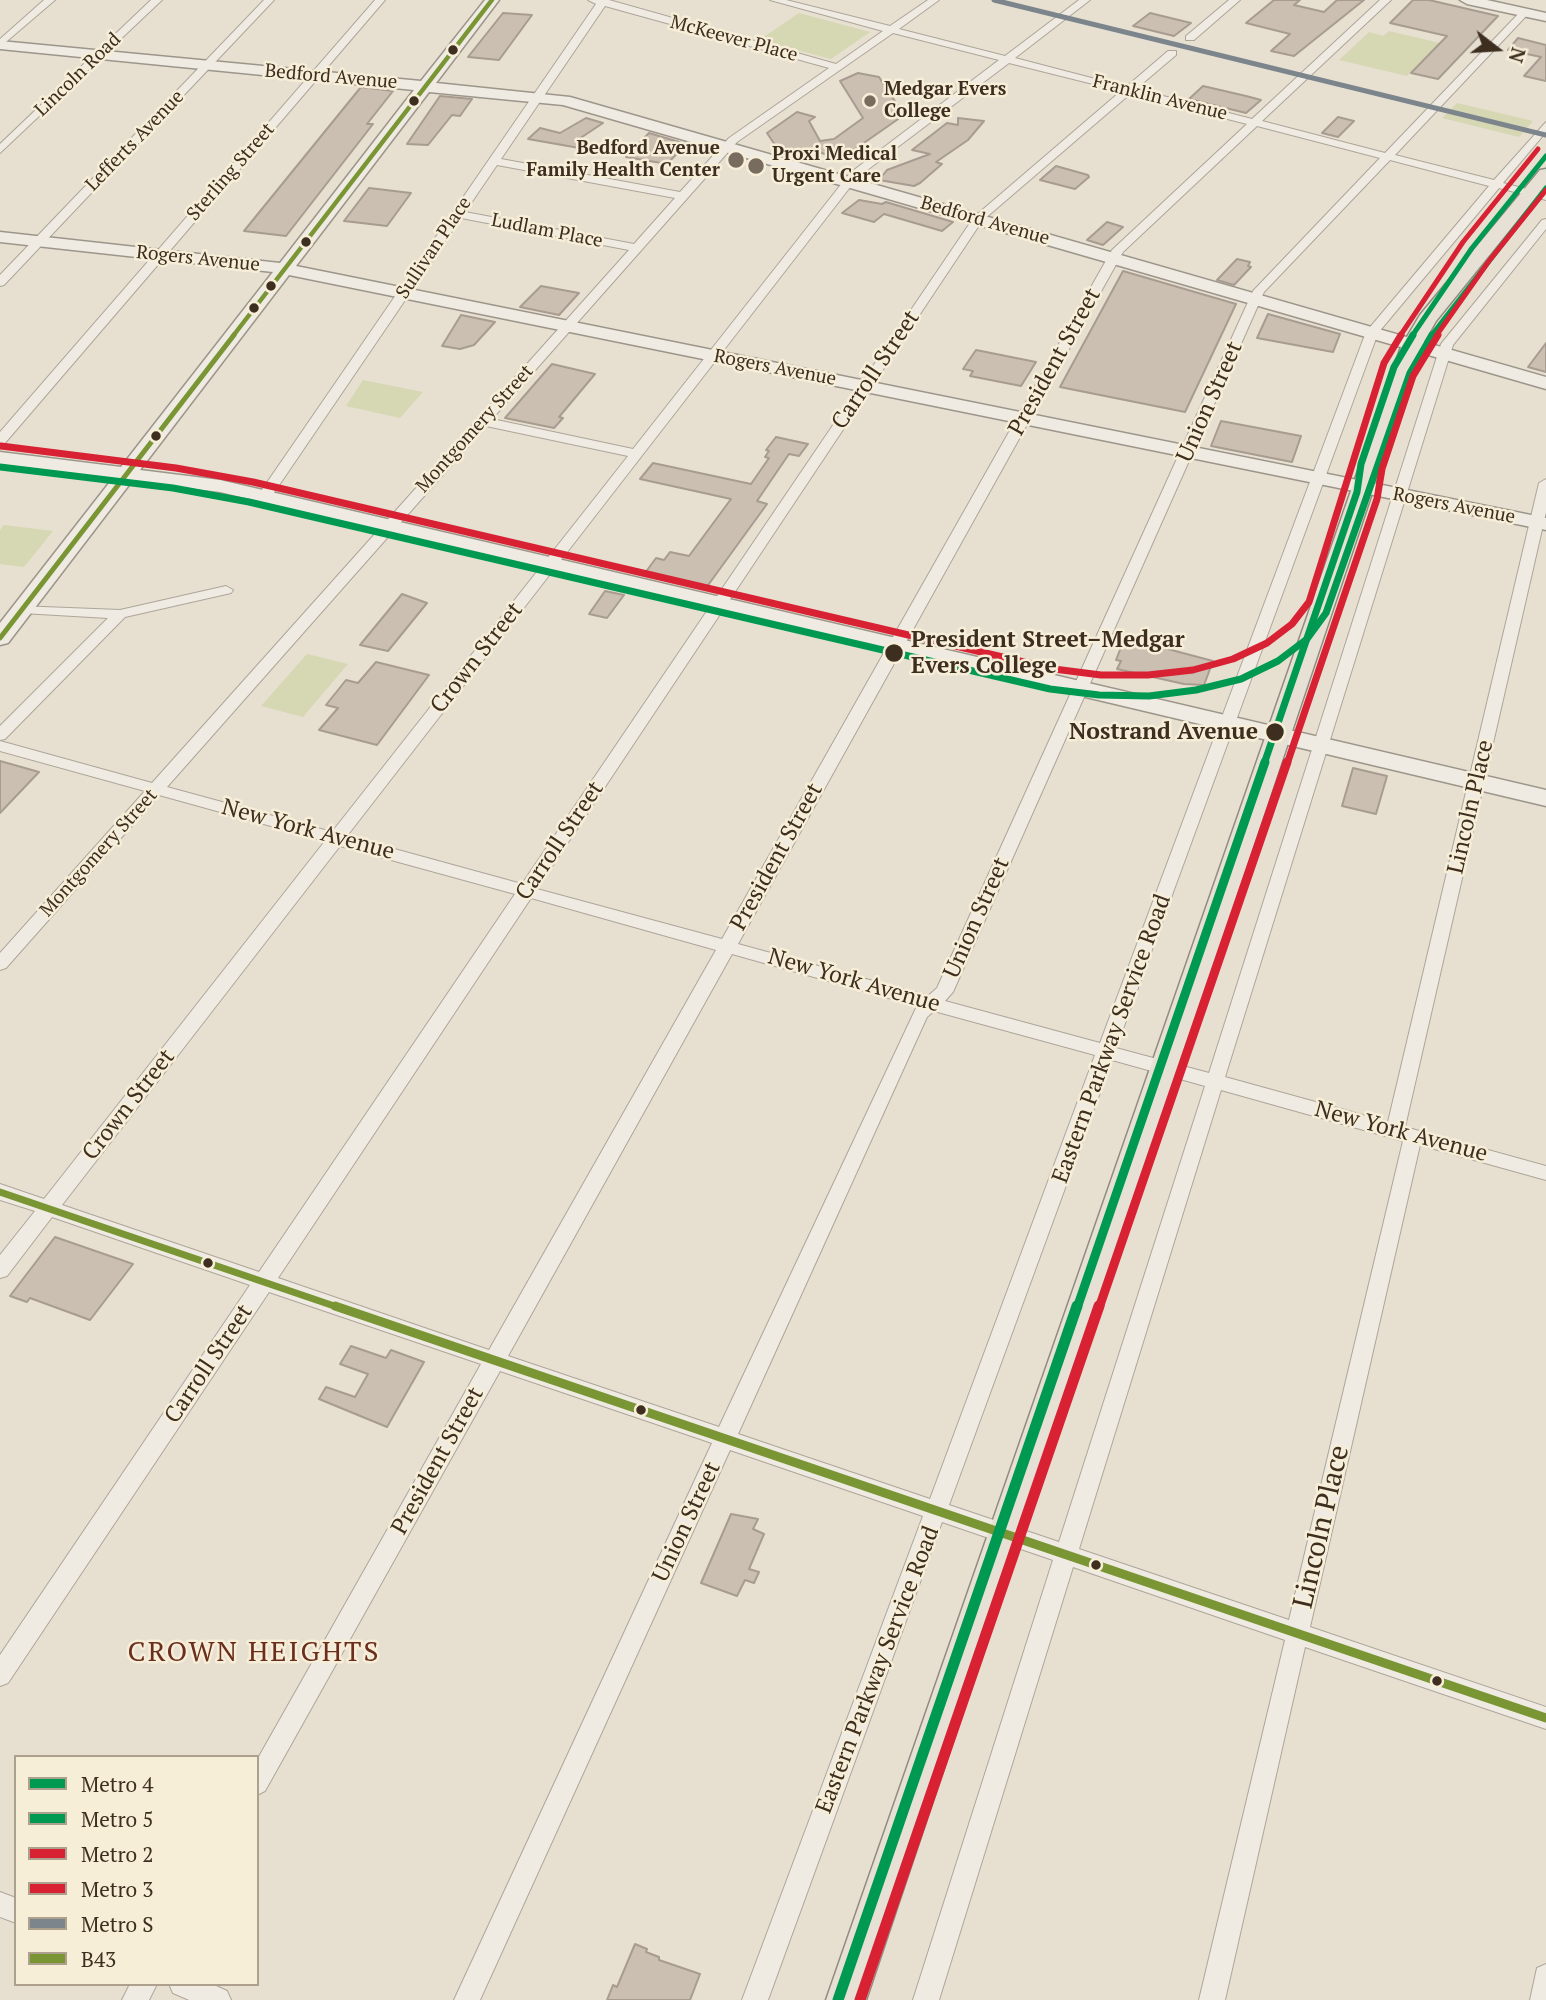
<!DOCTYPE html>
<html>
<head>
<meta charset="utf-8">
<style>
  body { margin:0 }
  #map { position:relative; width:1546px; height:2000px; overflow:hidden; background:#e7e0d1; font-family:"PT Serif",serif }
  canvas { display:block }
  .legend { position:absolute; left:14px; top:1755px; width:245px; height:231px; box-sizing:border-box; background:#f7eed8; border:2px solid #ada18e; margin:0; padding:9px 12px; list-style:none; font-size:21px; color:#3d2e20 }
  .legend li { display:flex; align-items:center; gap:14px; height:35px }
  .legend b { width:35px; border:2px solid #ada18e }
  .north { position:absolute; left:1462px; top:14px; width:70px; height:70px; -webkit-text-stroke:5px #f7eed8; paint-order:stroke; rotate:107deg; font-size:19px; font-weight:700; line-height:28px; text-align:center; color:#3d2e20 }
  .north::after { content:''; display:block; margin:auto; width:24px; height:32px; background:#3d2e20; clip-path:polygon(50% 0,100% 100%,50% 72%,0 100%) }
</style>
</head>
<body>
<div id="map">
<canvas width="1546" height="2000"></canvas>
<ul class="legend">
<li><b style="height:9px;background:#009952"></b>Metro 4</li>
<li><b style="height:9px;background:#009952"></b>Metro 5</li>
<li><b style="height:9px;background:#d82233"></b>Metro 2</li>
<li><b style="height:9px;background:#d82233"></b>Metro 3</li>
<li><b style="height:9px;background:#7c858c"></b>Metro S</li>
<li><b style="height:9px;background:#799534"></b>B43</li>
</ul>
<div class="north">N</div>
</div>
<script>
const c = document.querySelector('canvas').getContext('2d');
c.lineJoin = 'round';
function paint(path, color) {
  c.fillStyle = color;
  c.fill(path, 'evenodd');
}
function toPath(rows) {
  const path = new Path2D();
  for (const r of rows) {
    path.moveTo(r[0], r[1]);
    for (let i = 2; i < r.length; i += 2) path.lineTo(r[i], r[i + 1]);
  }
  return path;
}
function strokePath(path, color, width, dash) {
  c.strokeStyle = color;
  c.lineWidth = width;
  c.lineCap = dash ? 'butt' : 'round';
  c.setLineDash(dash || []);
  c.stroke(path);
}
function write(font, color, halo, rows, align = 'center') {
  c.font = font + ' "PT Serif",serif';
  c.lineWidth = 5;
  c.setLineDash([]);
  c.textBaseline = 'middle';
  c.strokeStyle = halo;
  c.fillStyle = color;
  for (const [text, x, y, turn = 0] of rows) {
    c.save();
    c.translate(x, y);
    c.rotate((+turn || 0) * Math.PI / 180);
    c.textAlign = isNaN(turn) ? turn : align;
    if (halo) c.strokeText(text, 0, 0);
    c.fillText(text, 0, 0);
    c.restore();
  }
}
const green = toPath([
  [799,13,870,32,831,59,759,40],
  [1389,31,1440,43,1407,76,1339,60,1369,32,1383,36],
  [1457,103,1521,118,1533,121,1525,130,1514,129,1523,133,1519,137,1442,118],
  [363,380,423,392,400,418,346,406],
  [4,525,53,531,24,567,0,564,0,530],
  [307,654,348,664,303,717,261,706]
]);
const building = toPath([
  [1274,0,1300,0,1294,5,1324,12,1337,0,1364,0,1294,56,1271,51,1290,34,1246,23,1274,0],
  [1413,0,1429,0,1498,16,1438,79,1411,73,1447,36,1390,23,1413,0],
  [503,13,532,15,499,60,468,57,503,13],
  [1150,13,1191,23,1174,36,1133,26,1150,13],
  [1518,38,1546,45,1546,81,1524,76,1541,57,1508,50,1518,38],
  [858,73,879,77,904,115,838,161,835,157,808,149,793,150,775,145,767,133,797,112,815,117,809,121,820,141,834,139,863,118,840,81,858,73],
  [1203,86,1246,96,1261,100,1246,113,1189,99,1203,86],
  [361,87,393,91,367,124,373,124,286,236,244,231,361,87],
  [440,96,472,99,460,116,452,115,428,145,407,144,440,96],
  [1338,117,1354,121,1338,137,1322,133,1338,117],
  [586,118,603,123,579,139,587,141,585,149,528,139,540,128,560,133,586,118],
  [958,118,984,121,968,140,936,162,942,164,920,183,914,186,879,180,887,170,930,154,912,150,947,123,958,125,958,118],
  [649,133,686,144,667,164,626,157,649,133],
  [1056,166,1088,175,1089,177,1075,189,1040,180,1056,166],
  [369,188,411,193,387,226,344,221,369,188],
  [859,200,882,204,886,202,953,222,942,231,884,214,874,222,842,213,859,200],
  [1107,222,1123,227,1103,245,1087,240,1107,222],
  [1237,259,1250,262,1248,266,1251,267,1234,285,1217,280,1237,259],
  [1123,271,1236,304,1185,412,1060,387,1123,271],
  [541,286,579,293,559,315,520,307,541,286],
  [1268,314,1340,334,1333,352,1257,338,1268,314],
  [461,315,495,322,474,345,460,349,442,346,461,315],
  [1546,343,1546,372,1528,367,1546,343],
  [976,350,1036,362,1021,386,970,376,973,371,963,369,976,350],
  [552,364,595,374,559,417,563,418,554,428,505,418,552,364],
  [1221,421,1301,436,1292,462,1211,446,1221,421],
  [776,437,808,444,799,456,789,454,757,501,767,504,706,588,645,573,656,558,664,560,670,552,689,556,731,499,640,479,653,463,751,484,769,458,765,457,769,451,766,450,776,437],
  [605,591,624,595,607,618,589,614,605,591],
  [402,594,427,603,388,651,360,645,402,594],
  [1130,639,1213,661,1204,685,1184,684,1117,669,1121,661,1116,660,1122,645,1127,647,1130,639],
  [376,662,429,675,377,745,319,730,338,708,326,705,346,680,358,683,376,662],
  [0,761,39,772,0,813,0,761],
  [1353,768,1387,776,1376,814,1342,806,1353,768],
  [55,1237,133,1264,90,1320,30,1298,27,1302,10,1296,55,1237],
  [351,1346,386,1358,391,1350,424,1362,387,1427,319,1399,326,1387,355,1397,368,1374,340,1364,351,1346],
  [731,1514,758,1519,753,1529,764,1534,749,1569,759,1572,754,1583,745,1580,737,1596,701,1583,731,1514],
  [635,1944,647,1949,646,1952,659,1957,659,1960,700,1974,690,2000,607,2000,613,1985,617,1987,635,1944]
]);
const street = toPath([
  [44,0,55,0,0,47,0,39,44,0],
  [151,0,162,0,0,153,0,144,151,0],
  [264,0,274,0,4,285,0,286,0,275,264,0],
  [375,0,385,0,5,443,0,444,0,432,375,0],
  [588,0,609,0,836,64,883,31,770,0,786,0,890,26,928,0,939,0,899,29,1005,56,1079,0,1090,0,1015,58,1126,87,1168,51,1176,51,1176,55,1136,89,1252,119,1380,0,1391,0,1262,121,1385,153,1521,11,1529,13,1395,155,1494,180,1546,122,1546,132,1503,183,1546,194,1546,200,1499,188,1378,333,1116,1048,1209,1073,1441,344,1542,220,1546,219,1546,229,1453,345,1225,1077,1388,1122,1539,483,1546,479,1546,512,1405,1127,1546,1166,1546,1180,1420,1145,1310,1627,1546,1707,1546,1729,1305,1647,1225,2000,1199,2000,1285,1640,1073,1567,939,2000,913,2000,1053,1560,942,1522,768,2000,742,2000,923,1516,730,1450,480,2000,454,2000,712,1443,500,1371,265,1791,257,1795,257,1760,481,1364,269,1292,8,1683,0,1686,0,1655,250,1285,52,1217,7,1276,0,1278,0,1255,35,1211,0,1200,0,1184,44,1199,325,841,159,795,6,968,0,970,0,953,145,791,0,751,0,741,152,783,629,250,461,218,269,500,259,500,257,497,596,4,588,0],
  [605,6,829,68,729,138,680,192,501,159,605,6],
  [893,33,999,60,850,173,633,449,492,419,737,142,893,33],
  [1009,63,1121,91,974,217,522,884,347,836,858,177,1009,63],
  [1130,94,1247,124,1112,250,722,939,537,889,982,221,1130,94],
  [1257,126,1380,158,1253,291,937,988,928,996,738,944,1123,252,1257,126],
  [1390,160,1489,186,1366,332,1100,1043,945,1001,953,992,1264,292,1390,160],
  [497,165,675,198,634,244,465,212,497,165],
  [486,426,628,456,332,832,167,787,486,426],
  [340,846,515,894,259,1272,62,1205,340,846],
  [531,898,716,950,489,1350,278,1278,531,898],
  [732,954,917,1006,719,1427,508,1356,732,954],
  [934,1011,1095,1055,930,1499,738,1434,927,1017,934,1011],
  [1112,1060,1205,1086,1059,1542,949,1505,1112,1060],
  [1221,1090,1403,1141,1289,1620,1079,1549,1221,1090],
  [1229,0,1240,0,1194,40,1186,40,1186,36,1229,0],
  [226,586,233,590,231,593,125,617,5,739,0,740,0,726,108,618,22,613,15,609,17,606,120,610,226,586],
  [0,1892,16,1898,16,1923,0,1917,0,1892],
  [1546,1964,1546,2000,1530,2000,1537,1968,1546,1964],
  [130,1984,157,1984,149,2000,122,2000,130,1984],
  [169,1984,212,1984,227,1991,231,2000,189,2000,173,1993,169,1984]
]);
const secondary = toPath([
  [485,0,499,0,436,83,570,97,1546,377,1546,389,563,105,429,92,296,266,1546,518,1546,530,289,275,140,470,220,480,1546,790,1546,806,220,492,132,481,8,643,0,645,0,623,113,478,0,464,0,452,121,467,273,272,0,242,0,232,280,263,414,90,0,49,0,41,421,81,485,0],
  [1460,0,1487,0,1546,13,1546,21,1467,4,1460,0]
]);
const primary = toPath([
  [1546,169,1546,185,1436,321,1421,347,866,2000,826,2000,1401,347,1420,315,1540,170,1546,169]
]);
const bus1Far3 = toPath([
  [233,336,492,0]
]);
const bus1Far2 = toPath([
  [0,638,234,335]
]);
const bus1Far1 = toPath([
  [0,1192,340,1308]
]);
const bus1 = toPath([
  [335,1306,1546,1718]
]);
const metro1Far3 = toPath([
  [1412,336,1472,248,1546,156]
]);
const metro1Far2 = toPath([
  [1264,764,1357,492,1361,464,1394,367,1413,335]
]);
const metro1Far1 = toPath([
  [1077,1308,1265,762]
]);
const metro1 = toPath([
  [838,2000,1077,1306]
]);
const metro2Far1 = toPath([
  [1431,336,1546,188]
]);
const metro2 = toPath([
  [0,467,173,488,249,502,1050,689,1099,695,1149,696,1196,690,1241,679,1278,661,1307,639,1326,613,1410,373,1432,335]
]);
const metro3Far1 = toPath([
  [1400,336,1463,242,1538,149]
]);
const metro3 = toPath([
  [1,446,176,468,253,482,1054,669,1101,675,1148,675,1193,670,1233,659,1267,643,1292,624,1309,602,1384,363,1401,335]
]);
const metro4Far3 = toPath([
  [1436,336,1489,261,1546,190]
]);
const metro4Far2 = toPath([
  [1287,764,1377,499,1382,469,1413,376,1438,335]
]);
const metro4Far1 = toPath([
  [1099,1308,1287,762]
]);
const metro4 = toPath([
  [860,2000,1099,1306]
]);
const metro5 = toPath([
  [994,0,1546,135]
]);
const markers = [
  [453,50,6,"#3d2e20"],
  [414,101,6,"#3d2e20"],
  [870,101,7,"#786c5e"],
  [736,160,9,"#786c5e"],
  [756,166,9,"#786c5e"],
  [306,242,6,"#3d2e20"],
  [271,286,6,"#3d2e20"],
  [254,308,6,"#3d2e20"],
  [156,436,6,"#3d2e20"],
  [894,653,10,"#3d2e20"],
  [1275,732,10,"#3d2e20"],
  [208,1263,6,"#3d2e20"],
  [641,1410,6,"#3d2e20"],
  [1096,1565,6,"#3d2e20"],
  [1437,1681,6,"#3d2e20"]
];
const farStreetnames = [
  ["McKeever Place",734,39,15],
  ["Lincoln Road",78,75,-44],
  ["Bedford Avenue",331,77,5],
  ["Franklin Avenue",1160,98,14],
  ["Lefferts Avenue",135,141,-46],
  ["Sterling Street",231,172,-49],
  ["Bedford Avenue",985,221,16],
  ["Ludlam Place",547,231,11],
  ["Sullivan Place",434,248,-56],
  ["Rogers Avenue",198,259,6],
  ["Rogers Avenue",775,368,11],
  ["Montgomery Street",475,429,-48],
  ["Rogers Avenue",1454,506,11],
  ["Montgomery Street",99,853,-48]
];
const farPoinames = [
  ["Medgar Evers",884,90],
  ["College",884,112],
  ["Bedford Avenue",720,149,"right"],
  ["Family Health Center",720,171,"right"],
  ["Proxi Medical",772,155],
  ["Urgent Care",772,177]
];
const streetNames = [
  ["President Street",1055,362,-61],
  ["Carroll Street",876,370,-56],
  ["Union Street",1210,402,-66],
  ["Crown Street",477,658,-52],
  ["Lincoln Place",1471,807,-77],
  ["New York Avenue",308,830,15],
  ["Carroll Street",560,841,-56],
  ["President Street",777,857,-61],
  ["Union Street",977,918,-66],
  ["New York Avenue",854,981,16],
  ["Eastern Parkway Service Road",1112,1039,-70],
  ["Crown Street",129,1105,-52],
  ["New York Avenue",1401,1132,15],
  ["Carroll Street",209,1364,-56],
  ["President Street",438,1461,-61],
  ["Union Street",687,1522,-65],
  ["Eastern Parkway Service Road",878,1670,-69]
];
const stopNames = [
  ["President Street–Medgar",911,640],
  ["Evers College",911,666],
  ["Nostrand Avenue",1258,732,"right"]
];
const nearStreetnames = [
  ["Lincoln Place",1322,1527,-77]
];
const nearNeighbourhoodnames = [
  ["CROWN HEIGHTS",254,1653]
];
paint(green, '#d6d7b3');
paint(building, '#cbbfb2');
strokePath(building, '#a89c90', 2);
strokePath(street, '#ada599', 2);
strokePath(secondary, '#9c958a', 3);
strokePath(primary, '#928b80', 3);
paint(street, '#efebe3');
paint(secondary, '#efebe3');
paint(primary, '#e6e1d4');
strokePath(bus1Far3, '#799534', 4.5);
strokePath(bus1Far2, '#799534', 5);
strokePath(bus1Far1, '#799534', 7);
strokePath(bus1, '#799534', 9);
strokePath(metro1Far3, '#009952', 5);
strokePath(metro1Far2, '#009952', 7);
strokePath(metro1Far1, '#009952', 9);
strokePath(metro1, '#009952', 11);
strokePath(metro2Far1, '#009952', 5);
strokePath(metro2, '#009952', 7);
strokePath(metro3Far1, '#d82233', 5);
strokePath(metro3, '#d82233', 7);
strokePath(metro4Far3, '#d82233', 5);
strokePath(metro4Far2, '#d82233', 7);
strokePath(metro4Far1, '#d82233', 9);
strokePath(metro4, '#d82233', 11);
strokePath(metro5, '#7c858c', 5);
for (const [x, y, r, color] of markers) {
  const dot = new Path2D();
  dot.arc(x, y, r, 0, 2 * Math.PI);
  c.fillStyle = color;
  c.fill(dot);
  strokePath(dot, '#f7eed8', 2.5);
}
write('19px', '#3d2e20', '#f7eed8', farStreetnames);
write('bold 19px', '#3d2e20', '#f7eed8', farPoinames, 'left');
write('23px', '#3d2e20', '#f7eed8', streetNames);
write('bold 23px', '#3d2e20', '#f7eed8', stopNames, 'left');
write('28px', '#3d2e20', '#f7eed8', nearStreetnames);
c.letterSpacing = '2px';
write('28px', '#6b2e1e', '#f7eed8', nearNeighbourhoodnames);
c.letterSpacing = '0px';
</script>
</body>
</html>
